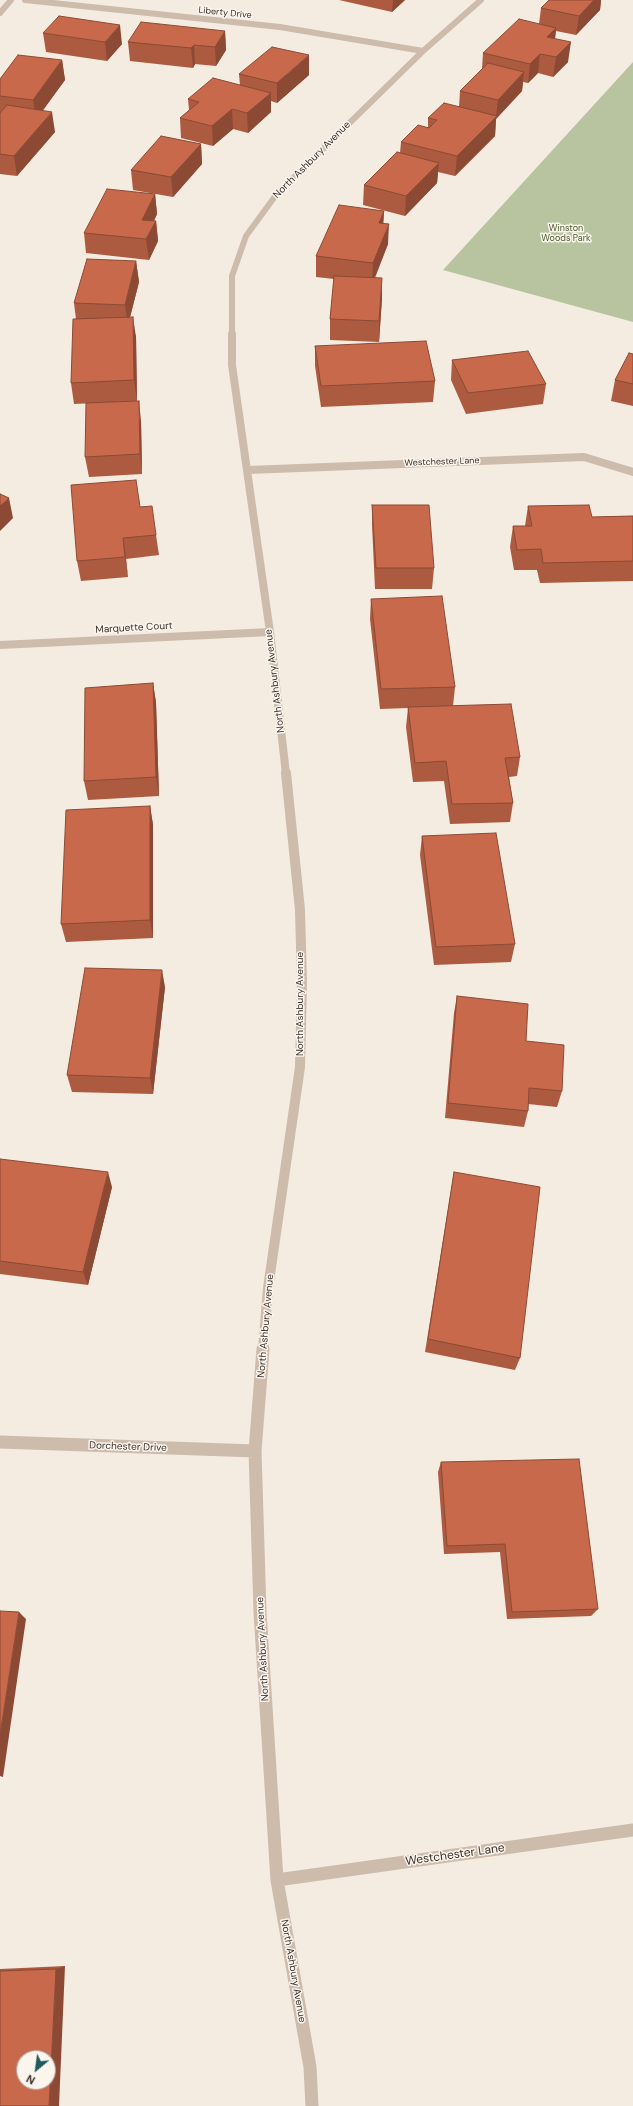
<!DOCTYPE html>
<html>
<head>
<meta charset="utf-8">
<style>
  body { margin:0 }
  #map { position:relative; width:633px; height:2106px; overflow:hidden; background:#f4ebe1; font-family:"DM Sans",sans-serif }
  canvas { display:block }
  .north { position:absolute; left:16px; top:2050px; width:40px; height:40px; box-sizing:border-box; background:#fbf5ee; border:1px solid #aea6a0; border-radius:50%; rotate:209deg; font-size:11px; font-weight:700; line-height:16px; text-align:center; color:#3b302b }
  .north::after { content:''; display:block; margin:auto; width:14px; height:18px; background:#1f5a5e; clip-path:polygon(50% 0,100% 100%,50% 72%,0 100%) }
</style>
</head>
<body>
<div id="map">
<canvas width="633" height="2106"></canvas>
<div class="north">N</div>
</div>
<script>
const c = document.querySelector('canvas').getContext('2d');
c.lineJoin = 'round';
function paint(path, color) {
  c.fillStyle = color;
  c.fill(path, 'evenodd');
}
function toPath(rows) {
  const path = new Path2D();
  for (const r of rows) {
    path.moveTo(r[0], r[1]);
    for (let i = 2; i < r.length; i += 2) path.lineTo(r[i], r[i + 1]);
  }
  return path;
}
function strokePath(path, color, width, dash) {
  c.strokeStyle = color;
  c.lineWidth = width;
  c.lineCap = dash ? 'butt' : 'round';
  c.setLineDash(dash || []);
  c.stroke(path);
}
function write(font, color, halo, rows, align = 'center') {
  c.font = font + ' "DM Sans",sans-serif';
  c.lineWidth = 3;
  c.setLineDash([]);
  c.textBaseline = 'middle';
  c.strokeStyle = halo;
  c.fillStyle = color;
  for (const [text, x, y, turn = 0] of rows) {
    c.save();
    c.translate(x, y);
    c.rotate((+turn || 0) * Math.PI / 180);
    c.textAlign = isNaN(turn) ? turn : align;
    if (halo) c.strokeText(text, 0, 0);
    c.fillText(text, 0, 0);
    c.restore();
  }
}
const green = toPath([
  [633,62,633,322,443,270]
]);
const minorFar3 = toPath([
  [25,0,280,27,423,51],
  [0,13,11,0],
  [232,335,232,276,246,236,276,195,423,51,481,0]
]);
const minorFar2 = toPath([
  [232,334,232,365,270,632,286,774],
  [248,470,584,457,633,472],
  [0,645,270,632]
]);
const minorFar1 = toPath([
  [263,1350,268,1288,300,1067,302,983,300,910,286,773]
]);
const minor = toPath([
  [263,1349,255,1451,260,1612,277,1880,310,2067,312,2106],
  [0,1442,255,1451],
  [277,1880,633,1830]
]);
const wall = toPath([
  [339,0,405,0,392,12],
  [549,0,601,0,600,10,576,35,556,31,555,39,568,62,553,77,538,73,528,83,523,82,522,91,496,119,495,136,455,176,438,172,437,183,405,216,363,205,364,185,400,153,401,142,428,127,428,118,459,107,460,91,482,69,483,53,539,24,541,8],
  [225,31,226,50,216,66,195,64,193,68,130,61,128,42],
  [43,33,122,44,107,61,46,52],
  [62,60,65,80,42,111,55,132,17,176,0,174,0,79],
  [239,74,309,75,277,103,271,101,271,112,248,133,233,129,213,146,181,138,180,118,189,110,188,99,240,85],
  [201,144,202,164,173,197,133,190,131,170],
  [155,194,157,214,154,221,156,221,158,241,149,260,86,253,84,233],
  [384,211,383,223,388,244,375,278,382,298,379,342,330,340,330,319,334,279,316,277,316,256],
  [136,261,139,282,130,317,136,337,137,401,74,404,71,383,76,319,74,303],
  [315,346,435,381,433,402,321,407,315,366],
  [633,354,633,406,611,401,615,380],
  [452,360,546,384,543,404,466,414,451,380],
  [141,421,142,474,89,477,85,457],
  [372,505,434,568,432,589,375,589,372,525],
  [528,506,592,517,633,516,633,581,540,583,537,570,514,570,510,547,513,526,525,526],
  [140,507,156,535,159,555,126,559,128,577,81,581,77,561],
  [371,599,455,687,453,706,520,757,517,776,509,777,513,803,510,822,450,824,444,781,413,782,406,727,408,708,380,709,370,619],
  [153,683,156,703,159,796,88,800,84,781],
  [150,806,153,825,153,938,66,942,61,924],
  [422,836,515,944,511,962,434,965,420,855],
  [165,987,153,1094,72,1092,67,1075],
  [457,996,526,1041,562,1091,557,1107,528,1104,528,1111,524,1127,445,1118,454,1013],
  [0,1159,112,1187,88,1285,0,1274],
  [454,1172,520,1358,515,1370,425,1352],
  [441,1462,598,1609,591,1616,507,1619,500,1552,444,1554,438,1472],
  [65,1966,0,2106,0,1969]
]);
const shadedWall = toPath([
  [393,0,405,0,392,12],
  [594,0,601,0,600,10,576,35,579,16],
  [120,25,122,44,107,61,105,42],
  [556,28,554,47,547,37],
  [225,31,226,50,216,66,215,47],
  [571,42,568,62,553,77,556,57],
  [194,45,195,64,193,68,191,48],
  [540,54,538,73,528,83,530,64],
  [309,55,309,75,277,103,277,83],
  [62,60,65,80,36,120,33,100],
  [524,72,522,91,496,119,495,136,455,176,457,156,496,117,498,100],
  [271,93,271,112,248,133,247,113],
  [232,109,233,129,213,146,212,126],
  [52,112,55,132,17,176,14,156],
  [201,144,202,164,173,197,171,177],
  [439,163,437,183,405,216,406,196],
  [155,194,157,214,145,239,142,220],
  [384,211,383,231,379,223],
  [156,221,158,241,149,260,146,239],
  [389,224,388,244,372,284,373,263],
  [136,261,139,282,128,325,125,305],
  [382,278,382,298,379,342,379,321],
  [133,317,136,337,137,401,134,380],
  [139,401,141,421,142,474,140,454],
  [9,498,13,518,0,531,0,506],
  [123,538,126,559,128,577,125,557],
  [153,683,156,703,159,796,156,777],
  [150,806,153,825,153,938,150,920],
  [162,970,165,987,153,1094,150,1078],
  [108,1172,112,1187,88,1285,83,1272],
  [19,1612,26,1619,3,1777,0,1776,0,1735],
  [65,1966,59,2106,49,2106,56,1969]
]);
const building = toPath([
  [549,0,594,0,579,16,541,8,549,0],
  [59,16,120,25,105,42,43,33,59,16],
  [519,19,556,28,547,37,571,42,556,57,540,54,530,64,483,53,519,19],
  [141,22,225,31,215,47,194,45,191,48,128,42,141,22],
  [272,47,309,55,277,83,239,74,272,47],
  [18,55,62,60,33,100,0,96,0,79,18,55],
  [488,63,524,72,498,100,460,91,488,63],
  [213,78,271,93,247,113,232,109,212,126,180,118,199,102,188,99,213,78],
  [444,103,497,116,457,156,401,142,418,125,429,128,437,120,428,118,444,103],
  [7,105,52,112,14,156,0,154,0,113,7,105],
  [161,136,201,144,171,177,131,170,161,136],
  [397,152,439,163,406,196,364,185,397,152],
  [107,189,155,194,142,220,156,221,146,239,84,233,107,189],
  [339,205,384,211,379,223,389,224,373,263,316,256,339,205],
  [87,259,136,261,125,305,74,303,87,259],
  [334,276,382,278,379,321,330,319,334,276],
  [133,317,134,380,71,383,73,319,133,317],
  [426,341,435,381,321,386,315,346,426,341],
  [528,351,546,384,468,393,452,360,528,351],
  [629,353,633,354,633,384,615,380,629,353],
  [139,401,140,454,85,457,86,403,139,401],
  [136,480,140,507,152,506,156,535,123,538,125,557,77,561,71,485,136,480],
  [0,494,9,498,0,506,0,494],
  [372,505,429,505,434,568,376,568,372,505],
  [589,505,592,517,633,516,633,561,543,563,541,549,517,550,513,526,532,526,528,506,589,505],
  [442,596,455,687,381,689,371,599,442,596],
  [153,683,156,777,84,781,85,688,153,683],
  [511,704,520,757,505,758,513,803,452,804,446,761,415,763,408,707,511,704],
  [150,806,150,920,61,924,66,810,150,806],
  [496,833,515,944,436,947,422,836,496,833],
  [85,968,162,970,150,1078,67,1075,85,968],
  [457,996,528,1004,526,1041,564,1045,562,1091,529,1088,528,1111,448,1103,457,996],
  [0,1159,108,1172,83,1272,0,1261,0,1159],
  [454,1172,540,1187,520,1358,428,1339,454,1172],
  [579,1459,598,1609,512,1612,505,1544,447,1546,441,1462,579,1459],
  [0,1611,19,1612,0,1735,0,1611],
  [56,1969,49,2106,0,2106,0,1971,56,1969],
  [24,2058,48,2058,48,2082,24,2082,24,2058]
]);
const farStreetnames = [
  ["Liberty Drive",225,13,6],
  ["Westchester Lane",442,462,-2]
];
const farParknames = [
  ["Winston",566,229],
  ["Woods Park",566,239]
];
const streetNames = [
  ["North Ashbury Avenue",312,160,-45],
  ["Marquette Court",134,628,-3],
  ["North Ashbury Avenue",275,681,-97],
  ["North Ashbury Avenue",300,1004,-90],
  ["North Ashbury Avenue",266,1326,-85],
  ["Dorchester Drive",128,1447,2],
  ["North Ashbury Avenue",263,1649,-93],
  ["North Ashbury Avenue",293,1971,80]
];
const nearStreetnames = [
  ["Westchester Lane",455,1855,-8]
];
paint(green, '#b8c4a0');
strokePath(minorFar3, '#cdbbac', 6);
strokePath(minorFar2, '#cdbbac', 8);
strokePath(minorFar1, '#cdbbac', 10);
strokePath(minor, '#cdbbac', 13);
paint(wall, '#ac5a40');
paint(shadedWall, '#8c4a34');
paint(building, '#c8694b');
strokePath(building, '#8c4a34', 1);
write('9px', '#3b302b', '#fbf5ee', farStreetnames);
write('9px', '#4a5a2e', '#fbf5ee', farParknames);
write('10px', '#3b302b', '#fbf5ee', streetNames);
write('12px', '#3b302b', '#fbf5ee', nearStreetnames);
</script>
</body>
</html>
